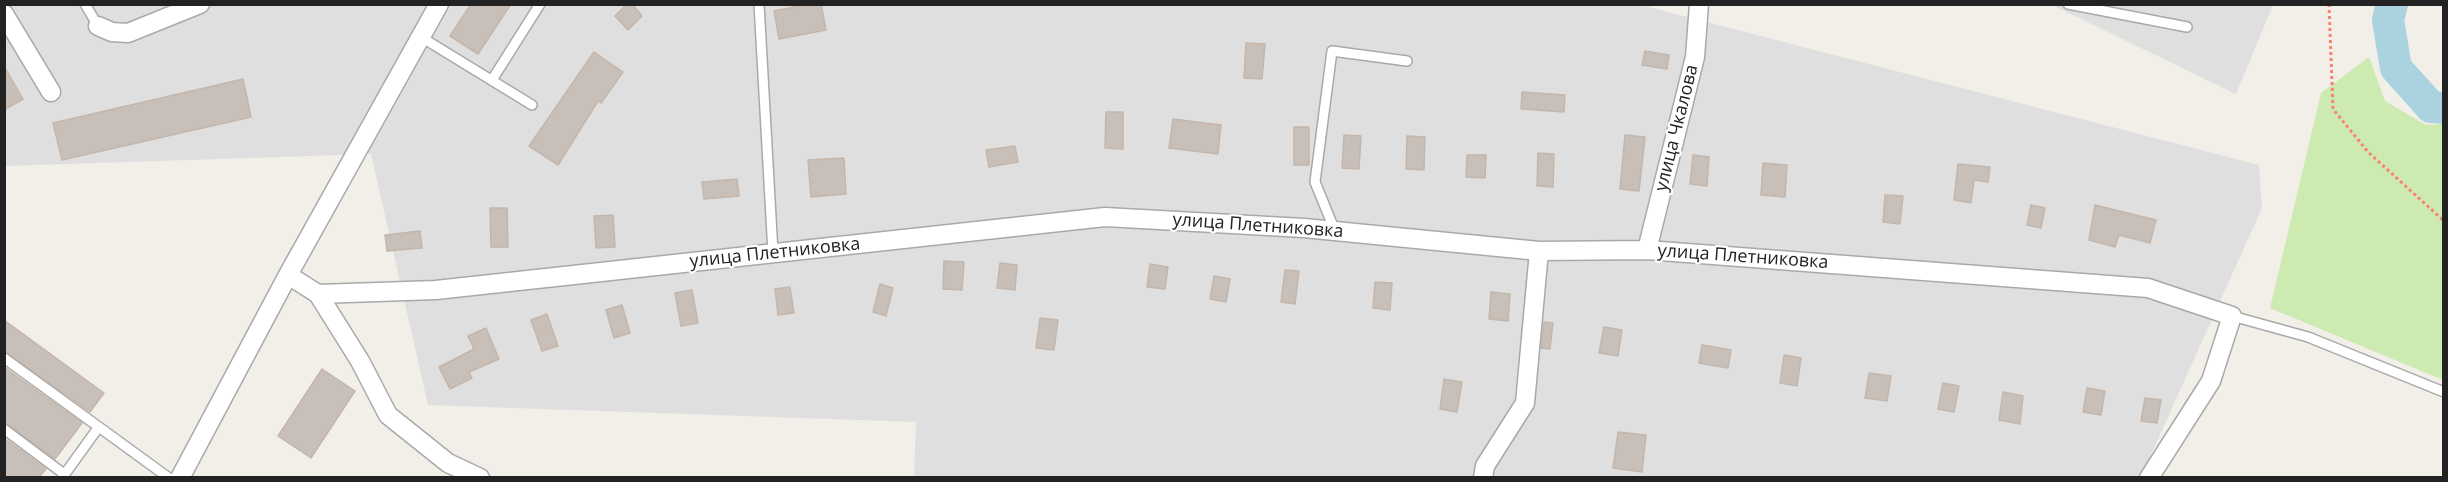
<!DOCTYPE html>
<html>
<head>
<meta charset="utf-8">
<style>
  body { margin:0 }
  #map { position:relative; width:2448px; height:482px; overflow:hidden; background:#f2efe9; font-family:"Open Sans",sans-serif }
  canvas { display:block }
  .frame { position:absolute; inset:0; border:6px solid #222; pointer-events:none }
</style>
</head>
<body>
<div id="map">
<canvas width="2448" height="482"></canvas>
<div class="frame"></div>
</div>
<script>
const c = document.querySelector('canvas').getContext('2d');
c.lineJoin = 'round';
function paint(path, color) {
  c.fillStyle = color;
  c.fill(path, 'evenodd');
}
function toPath(rows) {
  const path = new Path2D();
  for (const r of rows) {
    path.moveTo(r[0], r[1]);
    for (let i = 2; i < r.length; i += 2) path.lineTo(r[i], r[i + 1]);
  }
  return path;
}
function strokePath(path, color, width, dash) {
  c.strokeStyle = color;
  c.lineWidth = width;
  c.lineCap = dash ? 'butt' : 'round';
  c.setLineDash(dash || []);
  c.stroke(path);
}
function write(font, color, halo, rows, align = 'center') {
  c.font = font + ' "Open Sans",sans-serif';
  c.lineWidth = 4.5;
  c.setLineDash([]);
  c.textBaseline = 'middle';
  c.strokeStyle = halo;
  c.fillStyle = color;
  for (const [text, x, y, turn = 0] of rows) {
    c.save();
    c.translate(x, y);
    c.rotate((+turn || 0) * Math.PI / 180);
    c.textAlign = isNaN(turn) ? turn : align;
    if (halo) c.strokeText(text, 0, 0);
    c.fillText(text, 0, 0);
    c.restore();
  }
}
const residential = toPath([
  [4,5,1641,5,2259,165,2262,208,2141,477,914,477,916,422,428,405,371,154,6,166],
  [2052,5,2273,5,2236,94]
]);
const grass = toPath([
  [2369,57,2385,101,2426,125,2443,124,2443,380,2270,308,2321,93]
]);
const river = toPath([
  [2392,4,2388,20,2396,68,2431,107,2444,108]
]);
const building = toPath([
  [471,4,511,4,478,54,450,36,471,4],
  [627,4,632,4,642,16,628,30,615,16,627,4],
  [810,4,821,4,826,30,779,39,774,11,810,4],
  [1246,43,1265,44,1262,79,1244,78,1246,43],
  [1645,51,1669,55,1667,69,1642,65,1645,51],
  [594,52,623,72,601,103,598,101,558,165,529,146,594,52],
  [4,66,23,99,4,110,4,66],
  [243,79,251,117,62,160,53,123,243,79],
  [1522,92,1565,95,1564,112,1521,109,1522,92],
  [1106,112,1123,112,1123,149,1105,148,1106,112],
  [1173,119,1221,125,1218,154,1169,148,1173,119],
  [1294,127,1309,127,1309,165,1294,165,1294,127],
  [1344,135,1361,136,1359,169,1342,168,1344,135],
  [1625,135,1645,137,1639,191,1620,189,1625,135],
  [1407,136,1425,137,1424,170,1406,169,1407,136],
  [1015,146,1018,162,989,167,986,150,1015,146],
  [1538,153,1554,154,1553,187,1537,186,1538,153],
  [1467,155,1486,155,1485,178,1466,177,1467,155],
  [1693,155,1709,157,1707,186,1690,184,1693,155],
  [844,158,846,194,811,197,808,160,844,158],
  [1763,163,1787,165,1785,197,1761,195,1763,163],
  [1958,164,1990,167,1988,182,1974,180,1971,203,1954,200,1958,164],
  [737,179,739,196,704,199,702,182,737,179],
  [1885,195,1903,196,1900,224,1883,222,1885,195],
  [2031,205,2045,208,2041,228,2027,225,2031,205],
  [2095,205,2156,220,2150,243,2119,235,2115,247,2089,240,2095,205],
  [490,208,507,208,508,247,491,247,490,208],
  [613,215,615,247,596,248,594,216,613,215],
  [420,231,422,248,387,251,385,235,420,231],
  [944,261,964,262,962,290,943,289,944,261],
  [1000,263,1017,265,1015,290,997,288,1000,263],
  [1150,264,1168,267,1165,289,1147,287,1150,264],
  [1285,270,1299,271,1295,304,1281,302,1285,270],
  [1214,276,1230,279,1226,302,1210,299,1214,276],
  [1375,282,1392,283,1390,310,1373,308,1375,282],
  [880,284,893,288,886,316,873,312,880,284],
  [790,287,794,313,778,315,775,289,790,287],
  [692,290,698,323,681,326,675,293,692,290],
  [1491,292,1510,294,1508,321,1489,319,1491,292],
  [622,305,630,333,614,338,606,310,622,305],
  [547,314,558,346,542,351,531,320,547,314],
  [1040,318,1058,320,1054,350,1036,348,1040,318],
  [4,320,104,393,90,412,4,351,4,320],
  [1544,322,1553,323,1550,349,1541,348,1544,322],
  [1604,327,1622,330,1618,356,1599,353,1604,327],
  [486,328,499,359,469,372,472,378,450,389,439,367,474,349,468,336,486,328],
  [1702,345,1731,350,1728,368,1699,363,1702,345],
  [1784,355,1801,358,1797,386,1780,383,1784,355],
  [4,367,82,423,55,459,4,422,4,367],
  [322,369,355,391,311,458,278,436,322,369],
  [1869,373,1891,376,1887,401,1865,398,1869,373],
  [1444,379,1462,382,1457,412,1440,409,1444,379],
  [1943,383,1959,386,1954,412,1938,409,1943,383],
  [2087,388,2105,391,2101,415,2083,412,2087,388],
  [2003,392,2023,396,2020,424,1999,420,2003,392],
  [2145,398,2161,400,2157,423,2141,421,2145,398],
  [1618,432,1646,435,1642,472,1613,468,1618,432],
  [4,438,46,469,39,477,4,477,4,438]
]);
const path = toPath([
  [2329,4,2333,109,2368,152,2444,221]
]);
const lane = toPath([
  [85,4,98,26],
  [759,4,773,253],
  [2068,4,2187,27],
  [421,37,532,105],
  [492,80,540,4],
  [1335,231,1315,182,1332,51,1407,61],
  [2232,316,2308,337,2444,392],
  [4,358,169,478],
  [4,429,64,474],
  [62,478,98,428]
]);
const street = toPath([
  [4,14,51,92],
  [98,26,112,32,128,33,200,4],
  [1647,250,1695,57,1699,4],
  [288,275,318,294,436,290,1105,217,1304,228,1539,251,1647,250,2148,288,2232,316,2211,381,2149,478],
  [318,294,360,361,388,415,448,463,480,478],
  [180,478,288,275,439,4],
  [1483,478,1485,466,1525,403,1539,251]
]);
const streetNames = [
  ["улица Чкалова",1677,128,-76],
  ["улица Плетниковка",1258,226,4],
  ["улица Плетниковка",775,253,-6],
  ["улица Плетниковка",1743,257,4]
];
paint(residential, '#e0dfdf');
paint(grass, '#cdebb0');
strokePath(river, '#aad3df', 32);
paint(building, '#c7bfb8');
strokePath(building, '#c4b6ab', 1.5);
strokePath(lane, '#a9a9a9', 12);
strokePath(street, '#a9a9a9', 21);
strokePath(path, '#fa8072', 3, [3, 3]);
strokePath(lane, '#fff', 9);
strokePath(street, '#fff', 18);
write('18px', '#222', '#fff', streetNames);
</script>
</body>
</html>
